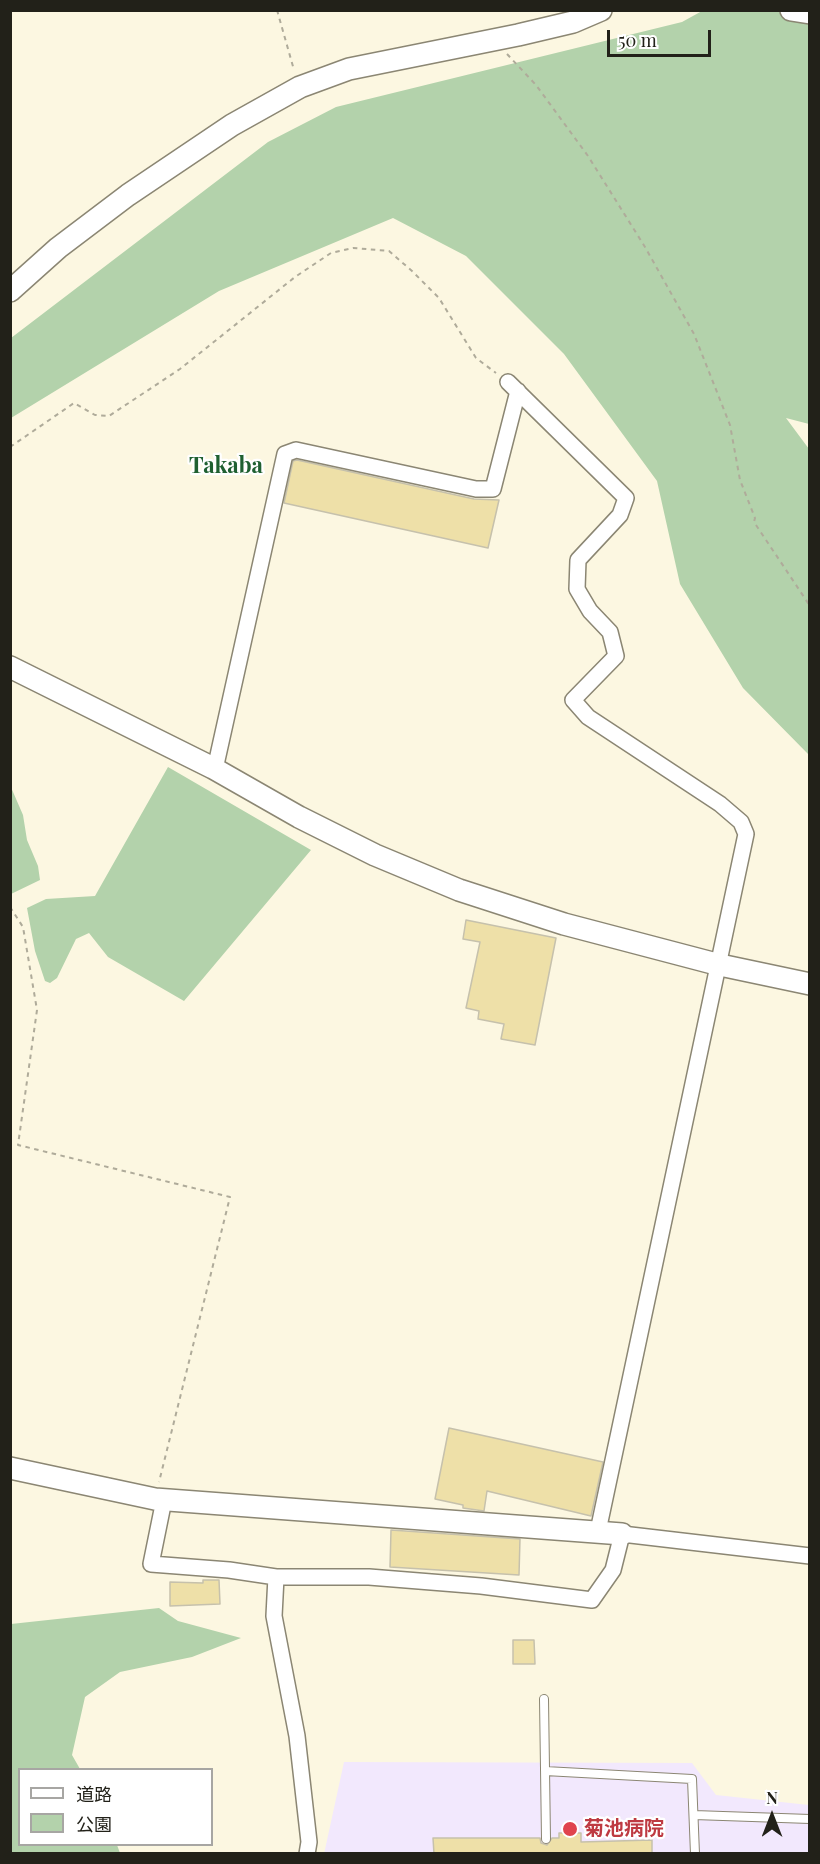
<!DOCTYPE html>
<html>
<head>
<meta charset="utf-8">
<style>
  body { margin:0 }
  #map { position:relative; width:820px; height:1864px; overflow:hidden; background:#fcf7e1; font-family:"Playfair Display","Noto Sans JP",serif }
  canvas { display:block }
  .frame { position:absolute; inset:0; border:12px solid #222119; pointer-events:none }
  .legend { position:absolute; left:18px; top:1768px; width:195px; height:78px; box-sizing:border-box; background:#fff; border:2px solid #a7a6a3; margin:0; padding:8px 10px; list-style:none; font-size:18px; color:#222119 }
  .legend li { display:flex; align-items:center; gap:12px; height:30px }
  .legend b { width:30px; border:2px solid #a7a6a3 }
  .north { position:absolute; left:742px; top:1786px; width:60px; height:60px; -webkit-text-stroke:4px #fff; paint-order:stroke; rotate:0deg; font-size:16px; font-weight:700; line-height:24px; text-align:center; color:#222119 }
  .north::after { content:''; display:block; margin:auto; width:21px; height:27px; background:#222119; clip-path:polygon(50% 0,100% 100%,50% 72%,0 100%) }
  .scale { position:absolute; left:607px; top:30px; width:104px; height:27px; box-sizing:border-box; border:3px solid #222119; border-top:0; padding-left:8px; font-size:18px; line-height:21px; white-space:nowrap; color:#222119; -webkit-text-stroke:4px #fff; paint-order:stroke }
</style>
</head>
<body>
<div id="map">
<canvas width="820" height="1864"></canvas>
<div class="frame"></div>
<ul class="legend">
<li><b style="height:8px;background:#fff"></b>道路</li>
<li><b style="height:16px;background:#b3d2ab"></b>公園</li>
</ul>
<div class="north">N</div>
<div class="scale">50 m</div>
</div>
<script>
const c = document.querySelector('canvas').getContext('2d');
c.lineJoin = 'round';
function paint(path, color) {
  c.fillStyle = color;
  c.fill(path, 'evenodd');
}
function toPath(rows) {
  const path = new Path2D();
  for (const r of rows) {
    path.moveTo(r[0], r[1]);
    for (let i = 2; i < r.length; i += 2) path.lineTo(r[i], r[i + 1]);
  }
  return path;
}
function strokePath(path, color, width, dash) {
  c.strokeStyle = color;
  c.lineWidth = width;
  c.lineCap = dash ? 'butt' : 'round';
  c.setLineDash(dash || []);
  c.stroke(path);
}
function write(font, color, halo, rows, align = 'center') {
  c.font = font + ' "Playfair Display","Noto Sans JP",serif';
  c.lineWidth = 4.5;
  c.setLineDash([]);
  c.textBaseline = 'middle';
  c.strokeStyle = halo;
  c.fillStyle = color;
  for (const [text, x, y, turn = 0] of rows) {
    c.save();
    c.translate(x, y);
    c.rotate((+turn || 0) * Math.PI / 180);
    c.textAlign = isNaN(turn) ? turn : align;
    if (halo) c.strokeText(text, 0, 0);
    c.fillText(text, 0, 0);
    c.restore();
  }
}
const medical = toPath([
  [344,1762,692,1763,716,1795,809,1805,809,1853,324,1854]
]);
const green = toPath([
  [702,11,809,11,809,424,786,418,809,449,809,755,743,688,680,584,657,481,564,354,466,256,393,218,219,291,11,418,11,338,268,142,336,107,682,22],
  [168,767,311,850,184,1001,108,957,89,933,76,939,57,978,50,983,45,981,35,951,27,908,46,899,95,896],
  [10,785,23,815,27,840,38,866,40,880,11,894],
  [159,1608,178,1621,241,1638,192,1657,120,1672,85,1697,72,1755,80,1769,20,1770,20,1844,117,1845,120,1853,11,1853,11,1624]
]);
const building = toPath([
  [297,460,474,499,499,500,488,548,284,503,293,461,297,460],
  [466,920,556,938,535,1045,501,1039,504,1024,478,1019,479,1011,466,1008,480,942,463,939,466,920],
  [449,1428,603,1462,591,1516,487,1491,484,1511,463,1508,463,1505,435,1499,449,1428],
  [391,1530,520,1539,519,1575,390,1567,391,1530],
  [203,1580,219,1580,220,1604,170,1606,170,1582,203,1583,203,1580],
  [513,1640,534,1640,535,1664,513,1664,513,1640],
  [559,1833,581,1833,581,1842,652,1840,652,1854,434,1854,433,1838,540,1838,541,1843,547,1845,552,1838,559,1838,559,1833]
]);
const path = toPath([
  [277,10,294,70],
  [507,54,536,85,588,156,645,247,694,334,730,425,740,480,755,518,754,522,810,606],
  [10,447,74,403,95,415,109,416,180,369,295,277,331,253,353,248,389,251,412,271,439,298,476,358,496,373],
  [10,907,23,927,37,1010,18,1145,230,1197,159,1482]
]);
const lane = toPath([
  [544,1699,546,1839],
  [545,1771,692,1779,695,1854],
  [694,1815,810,1819]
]);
const street = toPath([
  [508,382,626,498,620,515,578,560,577,589,590,611,610,632,616,656,573,700,588,717,720,804,741,822,746,834,598,1531],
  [215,769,285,454,296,450,476,489,493,489,518,391],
  [164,1500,151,1564,229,1570,276,1577],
  [307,1854,309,1842,297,1736,274,1616,276,1577,369,1577,481,1586,592,1600,613,1570,622,1534,810,1556]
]);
const secondary = toPath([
  [791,10,810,13],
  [10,291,58,248,128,195,232,125,300,87,349,69,518,35,573,22,601,10],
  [10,667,213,768,299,817,375,855,459,890,564,924,720,965,810,984],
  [10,1468,155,1499,622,1534]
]);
const markers = [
  [570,1829,8,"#e0444e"]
];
const healthNames = [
  ["菊池病院",584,1829]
];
const quarterNames = [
  ["Takaba",226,466]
];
paint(medical, '#f2e8fd');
paint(green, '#b3d2ab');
paint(building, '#eee0a8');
strokePath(building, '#c6c1ac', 1.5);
strokePath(lane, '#8b8673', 10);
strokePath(street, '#8b8673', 18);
strokePath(secondary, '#8b8673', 24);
strokePath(path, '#afab9a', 2, [4.5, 4.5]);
strokePath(lane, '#fff', 8);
strokePath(street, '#fff', 15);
strokePath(secondary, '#fff', 21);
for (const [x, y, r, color] of markers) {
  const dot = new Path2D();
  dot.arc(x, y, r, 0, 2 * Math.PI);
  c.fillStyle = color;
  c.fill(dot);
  strokePath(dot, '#fff', 2);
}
write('bold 20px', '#be3a42', '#fff', healthNames, 'left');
write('bold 22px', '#1f6031', '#fff', quarterNames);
</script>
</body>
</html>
